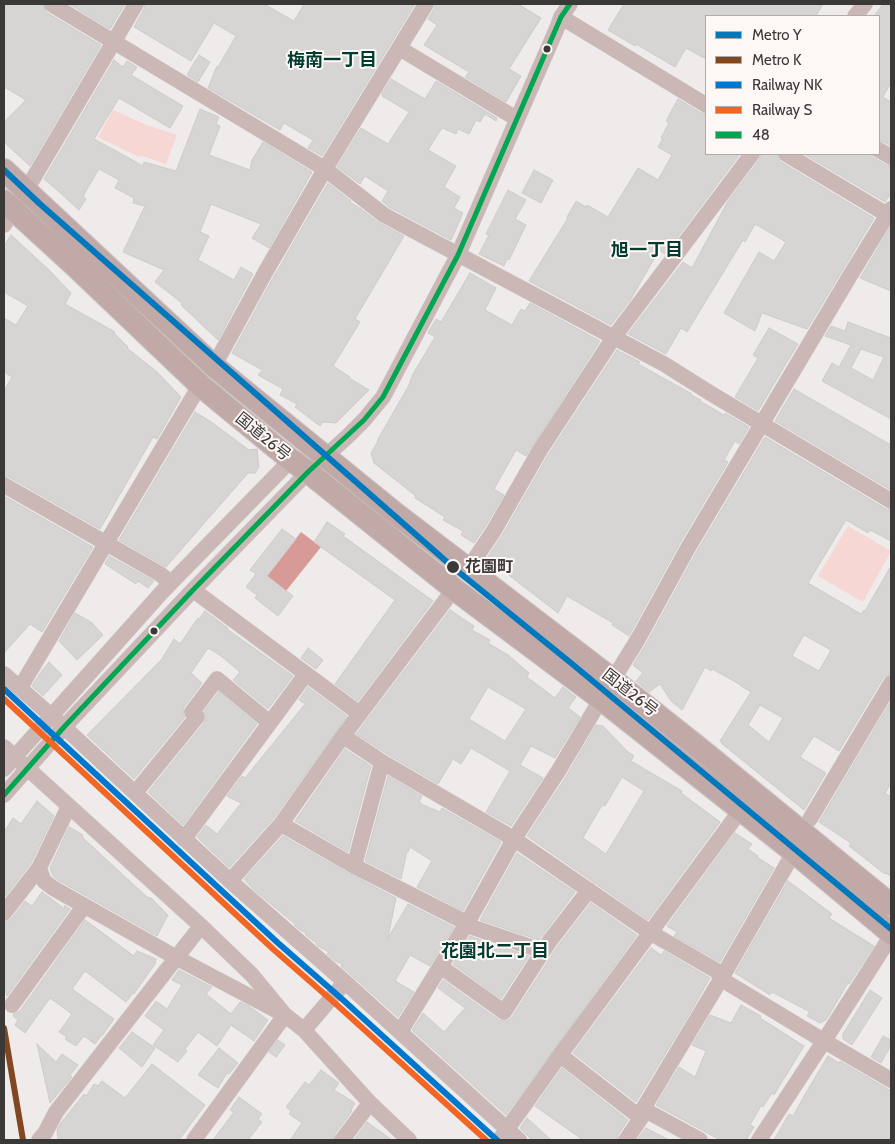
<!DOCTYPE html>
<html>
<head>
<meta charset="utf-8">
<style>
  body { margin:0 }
  #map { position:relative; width:895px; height:1144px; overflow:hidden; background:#efebea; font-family:Cabin,sans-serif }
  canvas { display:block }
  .frame { position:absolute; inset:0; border:5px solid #3b3938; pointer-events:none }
  .legend { position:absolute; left:705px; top:15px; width:175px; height:140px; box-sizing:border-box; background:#fdf7f6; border:1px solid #afabaa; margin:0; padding:6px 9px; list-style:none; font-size:15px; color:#3b3938 }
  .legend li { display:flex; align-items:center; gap:10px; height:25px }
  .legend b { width:25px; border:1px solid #afabaa }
</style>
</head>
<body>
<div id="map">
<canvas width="895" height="1144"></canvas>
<div class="frame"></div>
<ul class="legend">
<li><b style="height:6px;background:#0078be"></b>Metro Y</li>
<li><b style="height:6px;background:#814721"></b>Metro K</li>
<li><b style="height:6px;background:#0077ce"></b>Railway NK</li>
<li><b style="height:6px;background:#f26522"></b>Railway S</li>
<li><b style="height:6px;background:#00a651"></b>48</li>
</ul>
</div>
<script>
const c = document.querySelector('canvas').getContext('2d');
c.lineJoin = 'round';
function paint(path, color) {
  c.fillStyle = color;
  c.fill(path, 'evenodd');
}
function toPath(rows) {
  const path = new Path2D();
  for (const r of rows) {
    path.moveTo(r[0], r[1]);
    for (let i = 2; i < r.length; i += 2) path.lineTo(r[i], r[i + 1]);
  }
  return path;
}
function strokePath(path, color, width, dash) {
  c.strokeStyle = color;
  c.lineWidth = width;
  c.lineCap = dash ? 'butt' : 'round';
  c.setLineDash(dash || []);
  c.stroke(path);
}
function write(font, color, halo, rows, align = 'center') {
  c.font = font + ' Cabin,"Noto Sans JP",sans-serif';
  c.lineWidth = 4;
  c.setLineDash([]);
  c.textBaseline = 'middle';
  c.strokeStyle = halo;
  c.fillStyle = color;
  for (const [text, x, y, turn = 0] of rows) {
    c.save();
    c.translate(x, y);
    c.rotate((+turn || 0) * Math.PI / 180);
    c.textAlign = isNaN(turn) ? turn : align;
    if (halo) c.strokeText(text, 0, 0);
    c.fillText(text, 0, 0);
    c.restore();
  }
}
const green = toPath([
  [113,110,149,126,177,135,166,164,142,156,139,157,98,137],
  [848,526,891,551,863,602,818,576]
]);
const water = toPath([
  [301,532,321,547,286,591,267,576]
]);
const building = toPath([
  [4,4,42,4,43,8,46,12,101,45,30,166,4,142,4,122,26,100,4,87,4,4],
  [69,4,125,4,110,29,69,4],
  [145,4,264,4,294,21,304,4,415,4,322,156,308,148,313,140,284,123,280,130,208,88,217,66,218,67,236,36,214,23,191,61,134,27,144,9,145,4],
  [435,4,518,4,541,18,509,69,521,76,506,102,465,77,469,72,424,45,437,25,428,19,434,9,435,4],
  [624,4,823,4,816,16,706,16,706,59,686,48,675,67,636,44,635,46,608,30,624,4],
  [883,4,891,4,891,82,883,97,891,102,891,146,884,142,879,141,879,16,874,16,883,4],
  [199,55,210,62,198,82,187,75,199,55],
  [114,60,123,67,127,61,137,67,131,75,183,106,170,128,119,98,94,139,129,158,143,166,144,162,176,171,200,109,219,117,216,124,220,126,209,155,250,170,252,160,263,142,312,172,269,248,252,238,261,224,211,204,200,232,209,236,198,260,234,280,241,267,253,274,218,340,181,305,182,303,155,282,164,270,123,252,145,206,133,203,134,198,115,188,119,180,99,169,83,196,86,199,79,210,57,190,44,179,114,60],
  [391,79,425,99,436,81,497,118,496,121,485,114,480,122,476,120,469,134,458,129,456,134,442,128,428,150,456,166,444,187,460,197,454,208,463,213,451,240,389,207,382,201,388,191,365,176,360,184,337,167,361,128,388,144,409,112,382,96,382,93,391,79],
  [678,99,701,113,706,114,706,154,740,154,665,254,659,250,631,299,611,325,529,281,568,218,567,217,576,201,586,207,587,205,608,217,638,168,658,180,672,155,658,147,663,139,661,138,669,123,666,121,678,99],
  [761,154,777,154,778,158,781,162,874,218,807,329,762,313,755,331,724,313,759,252,774,261,786,242,755,224,745,242,743,240,687,332,681,328,666,354,628,334,683,262,692,268,728,201,759,160,761,154],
  [804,154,871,154,874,158,886,165,891,166,891,193,885,202,804,154],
  [534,170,553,180,541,203,522,193,534,170],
  [328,183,351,201,350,202,361,209,378,222,404,236,355,319,360,322,333,366,350,377,349,378,369,390,336,423,323,422,320,426,295,407,297,404,280,395,283,389,258,375,262,370,232,353,274,276,285,258,285,257,328,183],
  [508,190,526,200,515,219,526,225,509,260,507,259,504,266,479,254,489,235,486,234,508,190],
  [891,226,891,291,860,278,891,226],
  [11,235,48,269,71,293,65,304,115,332,114,333,128,347,127,348,157,372,181,397,157,439,153,437,100,529,9,477,4,476,4,391,12,377,4,372,4,318,16,325,28,306,4,292,4,246,11,235],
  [470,273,496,288,485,310,512,325,521,309,525,311,530,303,600,341,526,456,516,450,494,489,504,495,485,527,474,543,461,535,463,531,443,520,445,517,415,498,416,496,374,463,371,453,378,441,377,441,409,385,413,374,435,337,428,333,436,319,441,322,470,273],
  [848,322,891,338,891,419,822,381,832,363,839,367,851,345,825,336,831,326,845,331,848,322],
  [861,349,884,357,873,380,851,368,861,349],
  [769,328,798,344,787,362,758,411,735,397,758,358,753,355,769,328],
  [617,350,640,362,638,364,692,394,691,395,701,400,700,401,724,415,725,413,749,427,739,444,735,441,724,460,728,462,681,541,629,636,612,625,613,623,567,596,558,613,506,573,508,571,487,558,501,537,548,455,617,350],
  [794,389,891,445,891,490,775,421,794,389],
  [195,412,210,421,249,450,257,449,259,467,255,473,248,473,166,567,119,540,195,412],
  [765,437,886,509,891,510,891,541,870,530,868,533,846,520,808,583,861,614,864,610,865,611,891,566,891,674,887,675,883,678,839,751,814,736,800,757,826,773,804,810,721,743,722,742,720,741,751,692,741,686,741,685,712,669,711,671,705,667,682,710,671,701,660,684,649,692,636,681,643,673,633,665,646,644,697,551,765,437],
  [804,635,831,650,819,671,792,656,804,635],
  [760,705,783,718,769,742,748,725,760,705],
  [4,496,93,547,42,632,30,624,4,653,4,496],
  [327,522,345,534,343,536,433,601,358,701,335,684,395,600,314,542,327,522],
  [282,529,296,539,267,576,293,596,278,616,255,598,257,595,246,587,256,574,250,570,282,529],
  [109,556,154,581,148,588,138,581,136,584,105,564,109,556],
  [450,610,474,626,472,630,490,640,488,643,508,655,529,673,527,677,555,698,563,687,576,697,568,708,580,717,555,758,531,746,520,765,543,778,511,826,486,812,510,771,471,748,461,764,453,759,438,784,387,754,356,734,450,610],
  [488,687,526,709,505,741,469,719,488,687],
  [205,611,228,628,227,629,293,676,268,709,233,680,240,672,221,656,208,648,191,673,202,683,184,707,183,711,185,717,134,779,87,735,162,659,174,639,180,644,198,618,199,619,205,611],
  [75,613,91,622,103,635,77,660,59,641,75,613],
  [308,648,323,660,316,669,301,658,308,648],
  [49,662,62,675,43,696,32,686,41,672,49,662],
  [308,687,347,716,274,818,229,868,197,837,206,825,217,834,241,803,227,796,242,776,245,778,305,704,299,700,308,687],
  [219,692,257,724,183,825,148,792,204,723,206,718,204,711,219,692],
  [891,701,891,783,885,793,891,797,891,876,886,873,885,874,849,846,851,843,819,822,891,701],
  [596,725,603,726,627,751,634,756,631,761,682,791,681,793,720,822,648,920,527,836,567,775,596,725],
  [622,777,644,791,606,854,583,838,599,810,603,805,605,806,622,777],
  [345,749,371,766,348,852,295,821,345,749],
  [388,776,422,796,419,802,421,803,421,804,440,812,442,808,501,842,463,911,417,887,432,861,410,847,408,852,407,851,401,879,365,861,388,776],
  [37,801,54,816,31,863,4,898,4,832,13,818,21,824,37,801],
  [69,827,83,835,82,837,147,897,151,898,168,915,157,936,58,880,53,876,50,868,69,827],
  [735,833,752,844,748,849,758,856,757,857,774,868,720,962,674,936,677,932,667,926,735,833],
  [283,836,350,874,396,898,388,938,408,904,454,927,430,966,410,955,395,981,414,992,398,1017,341,966,342,964,335,961,327,954,329,952,318,946,316,944,317,943,309,938,305,934,306,933,300,930,294,925,295,924,254,890,244,879,283,836],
  [517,853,575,892,539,940,480,920,517,853],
  [788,881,832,914,829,918,874,946,849,984,848,983,826,1020,820,1023,807,1016,810,1012,772,992,770,995,735,973,788,881],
  [42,892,65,909,64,905,70,909,7,996,4,987,4,922,8,921,11,919,25,901,32,906,42,892],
  [591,903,637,935,506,1115,412,1030,423,1013,444,1032,465,1008,438,988,443,980,499,1020,504,1021,509,1020,512,1017,557,947,591,903],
  [85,920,134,956,137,951,156,959,155,964,134,994,133,993,126,1002,85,971,72,989,114,1019,102,1036,101,1036,95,1044,84,1036,76,1046,65,1039,67,1037,59,1032,72,1014,50,998,25,1033,15,1025,18,1020,14,1017,13,1014,16,1013,20,1011,85,920],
  [470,936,529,956,501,999,453,964,470,936],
  [651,948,661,955,664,951,710,978,693,1008,636,1102,573,1053,651,948],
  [179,970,212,987,206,994,231,1014,240,1002,249,1006,268,1020,254,1041,231,1025,217,1046,198,1032,185,1049,187,1051,178,1062,153,1045,164,1030,145,1016,156,1001,167,1009,182,985,172,980,179,970],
  [870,990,882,998,852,1045,843,1039,843,1034,870,990],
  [741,1005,761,1016,760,1018,804,1046,774,1095,772,1093,763,1107,761,1106,750,1125,754,1127,746,1140,720,1140,656,1105,679,1067,695,1077,706,1051,692,1045,710,1015,731,1023,741,1005],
  [132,1032,155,1048,142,1067,119,1048,132,1032],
  [883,1036,891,1040,891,1045,881,1063,871,1057,883,1036],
  [278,1040,285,1045,276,1057,269,1052,278,1040],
  [37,1044,56,1062,62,1054,78,1065,70,1075,72,1077,50,1103,37,1044],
  [219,1048,238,1063,229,1074,227,1073,218,1088,198,1075,219,1048],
  [828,1056,839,1063,840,1061,891,1091,891,1140,774,1140,789,1114,793,1116,807,1091,828,1056],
  [152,1064,205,1105,179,1140,58,1140,57,1130,60,1124,84,1094,86,1096,94,1084,98,1086,102,1081,125,1098,152,1064],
  [562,1068,628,1120,618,1135,617,1140,583,1140,535,1106,562,1068],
  [321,1070,339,1083,334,1090,355,1103,351,1110,352,1111,335,1134,333,1140,290,1140,302,1123,289,1114,291,1111,286,1107,305,1082,309,1085,321,1070],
  [239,1097,262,1114,258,1119,262,1122,248,1140,213,1140,234,1112,230,1110,239,1097],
  [527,1118,538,1128,551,1140,532,1140,520,1128,527,1118],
  [367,1122,392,1140,354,1140,367,1122],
  [646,1128,669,1140,637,1140,646,1128]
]);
const minor = toPath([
  [51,4,325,169,384,215,664,364,710,393,891,501],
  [855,16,865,4],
  [561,17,706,105],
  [399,48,517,119],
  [879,150,891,157],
  [786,154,891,217],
  [4,225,34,177,136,4],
  [214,366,266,271,325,169,426,4],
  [4,485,160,574,166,579],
  [468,569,493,532,540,450,614,337,752,154],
  [193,590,360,714],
  [4,674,64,727,229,880,345,982,519,1140],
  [20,688,200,385],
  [343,736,382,762,514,839,651,933,717,971,721,979,824,1041,891,1080],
  [4,747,201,926,252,975,285,1015,304,1030,370,1103,409,1140],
  [4,769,162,592,291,460,298,459],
  [135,793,197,717,192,712,217,679,270,723],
  [4,795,64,727,193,590,308,472,348,436,364,420,383,397,458,255,557,28,561,17,570,4],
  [810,819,891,683],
  [281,824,354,866,467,923],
  [184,839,306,674],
  [354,866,382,762],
  [39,868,44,881,53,888,177,958,285,1015,194,1140],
  [230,881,281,824,343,736,454,589],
  [4,913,39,868,69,806],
  [466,925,543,951],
  [441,967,504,1012,549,942,589,890],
  [12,1005,84,906],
  [304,1030,345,982],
  [400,1032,470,918,514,839,559,770,601,699,638,639,689,546,848,279,891,209],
  [560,1055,641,1118],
  [643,1109,700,1140],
  [500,1139,560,1055,740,811],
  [39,1140,45,1133,56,1112,201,926],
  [342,1140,370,1103],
  [626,1140,641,1118,643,1109,721,979,794,852],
  [759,1140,824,1041,891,936]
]);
const highway = toPath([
  [4,170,214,366,242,389,396,514,603,672,699,748,891,905],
  [4,201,75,266,200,385,224,405,291,460,308,472,454,589,601,699,794,852,891,933]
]);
const bus1 = toPath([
  [4,795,64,727,193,590,308,472,364,420,383,397,458,255,561,17,570,4]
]);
const rail1 = toPath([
  [4,689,278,943,342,999,497,1140]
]);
const rail2 = toPath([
  [4,699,273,949,337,1005,486,1140]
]);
const metro1 = toPath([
  [4,170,40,204,455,569,571,663,891,929]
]);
const metro2 = toPath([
  [4,1028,23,1140]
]);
const markers = [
  [547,49,4.5,"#3b3938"],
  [453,567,7,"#3b3938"],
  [154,631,4.5,"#3b3938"]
];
const streetNames = [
  ["国道26号",263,437,39],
  ["国道26号",630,693,38]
];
const stopNames = [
  ["花園町",465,567]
];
const neighbourhoodNames = [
  ["梅南一丁目",332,61],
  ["旭一丁目",647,251],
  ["花園北二丁目",495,952]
];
paint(green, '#f6d7d4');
paint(water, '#d89a97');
paint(building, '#d7d4d4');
strokePath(building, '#cdcbca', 1);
strokePath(minor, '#cac8c7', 16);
strokePath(highway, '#cac8c7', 24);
strokePath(minor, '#cbb8b6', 15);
strokePath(highway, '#c1a9a8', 22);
strokePath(bus1, '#00a651', 5);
strokePath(rail1, '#0077ce', 6);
strokePath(rail2, '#f26522', 6);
strokePath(metro1, '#0078be', 6);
strokePath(metro2, '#814721', 6);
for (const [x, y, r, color] of markers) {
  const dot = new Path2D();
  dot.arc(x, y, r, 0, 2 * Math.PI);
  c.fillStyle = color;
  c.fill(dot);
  strokePath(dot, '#fdf7f6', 2);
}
write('16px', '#3b3938', '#fdf7f6', streetNames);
write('bold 16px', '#3b3938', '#fdf7f6', stopNames, 'left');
write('bold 18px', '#003b2f', '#fdf7f6', neighbourhoodNames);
</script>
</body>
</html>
